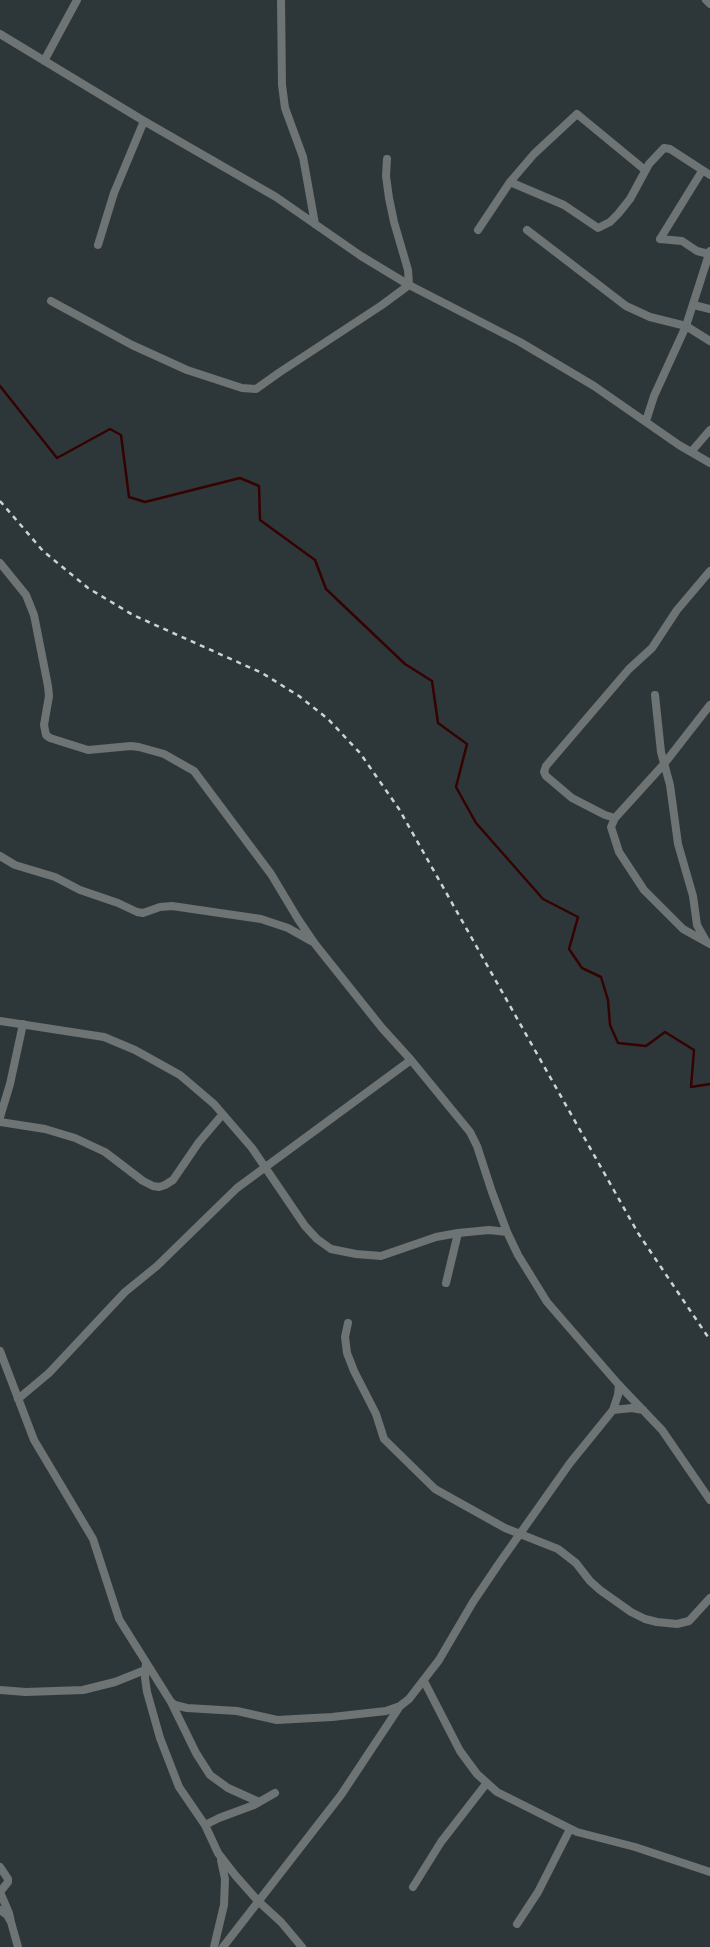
<!DOCTYPE html>
<html>
<head>
<meta charset="utf-8">
<style>
  body { margin:0 }
  canvas { display:block; background:#2d3739 }
</style>
</head>
<body>
<canvas width="710" height="1947"></canvas>
<script>
const c = document.querySelector('canvas').getContext('2d');
c.lineJoin = 'round';
function toPath(rows) {
  const path = new Path2D();
  for (const r of rows) {
    path.moveTo(r[0], r[1]);
    for (let i = 2; i < r.length; i += 2) path.lineTo(r[i], r[i + 1]);
  }
  return path;
}
function strokePath(path, color, width, dash) {
  c.strokeStyle = color;
  c.lineWidth = width;
  c.lineCap = dash ? 'butt' : 'round';
  c.setLineDash(dash || []);
  c.stroke(path);
}
const stream = toPath([
  [0,386,57,458,110,429,121,435,129,497,145,502,240,478,259,486,260,520,315,560,326,589,405,664,432,681,438,723,467,744,456,787,476,823,543,899,578,917,569,949,582,968,601,977,608,1000,610,1025,618,1043,646,1046,665,1032,694,1050,691,1087,710,1084]
]);
const minor = toPath([
  [281,0,282,85,285,108,303,157,315,224],
  [706,0,710,4],
  [0,34,144,121,276,197,361,256,409,285,520,342,594,386,679,445,710,463],
  [44,61,77,0],
  [510,182,564,205,598,228,610,222,618,214,630,199,649,164,664,148,670,149,710,175],
  [478,230,510,182,534,154,577,114,645,170],
  [527,230,626,306,650,317,686,326,710,341],
  [660,239,702,171],
  [660,239,682,241,697,251,709,254],
  [98,245,114,193,144,121],
  [51,301,132,345,187,370,242,388,256,389,280,372,382,305,409,285,408,270,394,222,389,198,386,176,387,159],
  [694,305,710,309],
  [646,421,654,396,686,326,710,251],
  [691,452,710,430],
  [0,563,26,595,34,615,48,686,49,696,44,725,46,735,50,738,88,750,131,746,139,747,164,754,194,771,271,874,298,919,315,944,382,1028,411,1060,470,1132,477,1146,492,1192,507,1232,518,1255,547,1302,619,1385,662,1430,710,1500],
  [655,695,661,752,670,785,678,844,693,896,697,925,706,941],
  [710,705,664,764,615,818,611,827,619,852,644,890,683,929,710,944],
  [615,818,605,815,572,798,546,776,544,772,546,766,629,669,652,648,677,610,710,571],
  [0,856,15,865,55,877,80,890,118,903,137,912,143,913,160,907,172,906,261,919,288,928,311,941],
  [0,1021,104,1037,135,1050,180,1075,214,1104,252,1148,305,1226,317,1239,331,1249,356,1254,381,1256,436,1237,458,1233,489,1230,507,1232],
  [0,1117,10,1084,23,1024],
  [0,1122,45,1129,75,1138,105,1152,143,1181,153,1186,159,1187,165,1185,173,1180,199,1142,222,1115],
  [446,1283,458,1233],
  [348,1323,345,1337,347,1353,354,1371,376,1414,384,1439,435,1489,505,1528,558,1549,576,1563,590,1581,600,1590,631,1612,645,1619,657,1622,677,1624,689,1621,710,1598],
  [0,1351,34,1440,93,1539,119,1619,171,1702,175,1705,187,1708,237,1711,277,1720,332,1717,386,1711,400,1706,409,1699,439,1660,473,1602,500,1562,570,1463,613,1410,618,1395,619,1385],
  [18,1399,49,1373,125,1292,157,1266,237,1188,411,1060],
  [613,1410,632,1408,643,1410],
  [146,1663,145,1678,147,1692,160,1738,179,1787,205,1825,218,1853,235,1875,258,1901,281,1922,302,1947],
  [424,1681,460,1751,477,1774,497,1792,577,1832,635,1847,710,1872],
  [0,1690,26,1692,83,1690,115,1682,145,1670],
  [171,1702,196,1753,210,1775,228,1788,259,1802],
  [205,1825,219,1818,254,1805,275,1793],
  [0,1867,8,1879,8,1882,0,1892,9,1913,11,1922],
  [413,1887,441,1842,486,1784],
  [0,1910,7,1915,11,1922,18,1947],
  [517,1924,538,1892,570,1829],
  [214,1947,224,1905,225,1879,221,1860],
  [223,1947,341,1795,400,1706]
]);
const rail = toPath([
  [0,501,43,551,88,588,133,615,262,673,299,696,328,719,360,753,399,809,638,1233,710,1340]
]);
strokePath(stream, '#350202', 2.5);
strokePath(minor, '#6e7374', 8);
strokePath(rail, '#ccd3d5', 2.5, [5, 5]);
</script>
</body>
</html>
